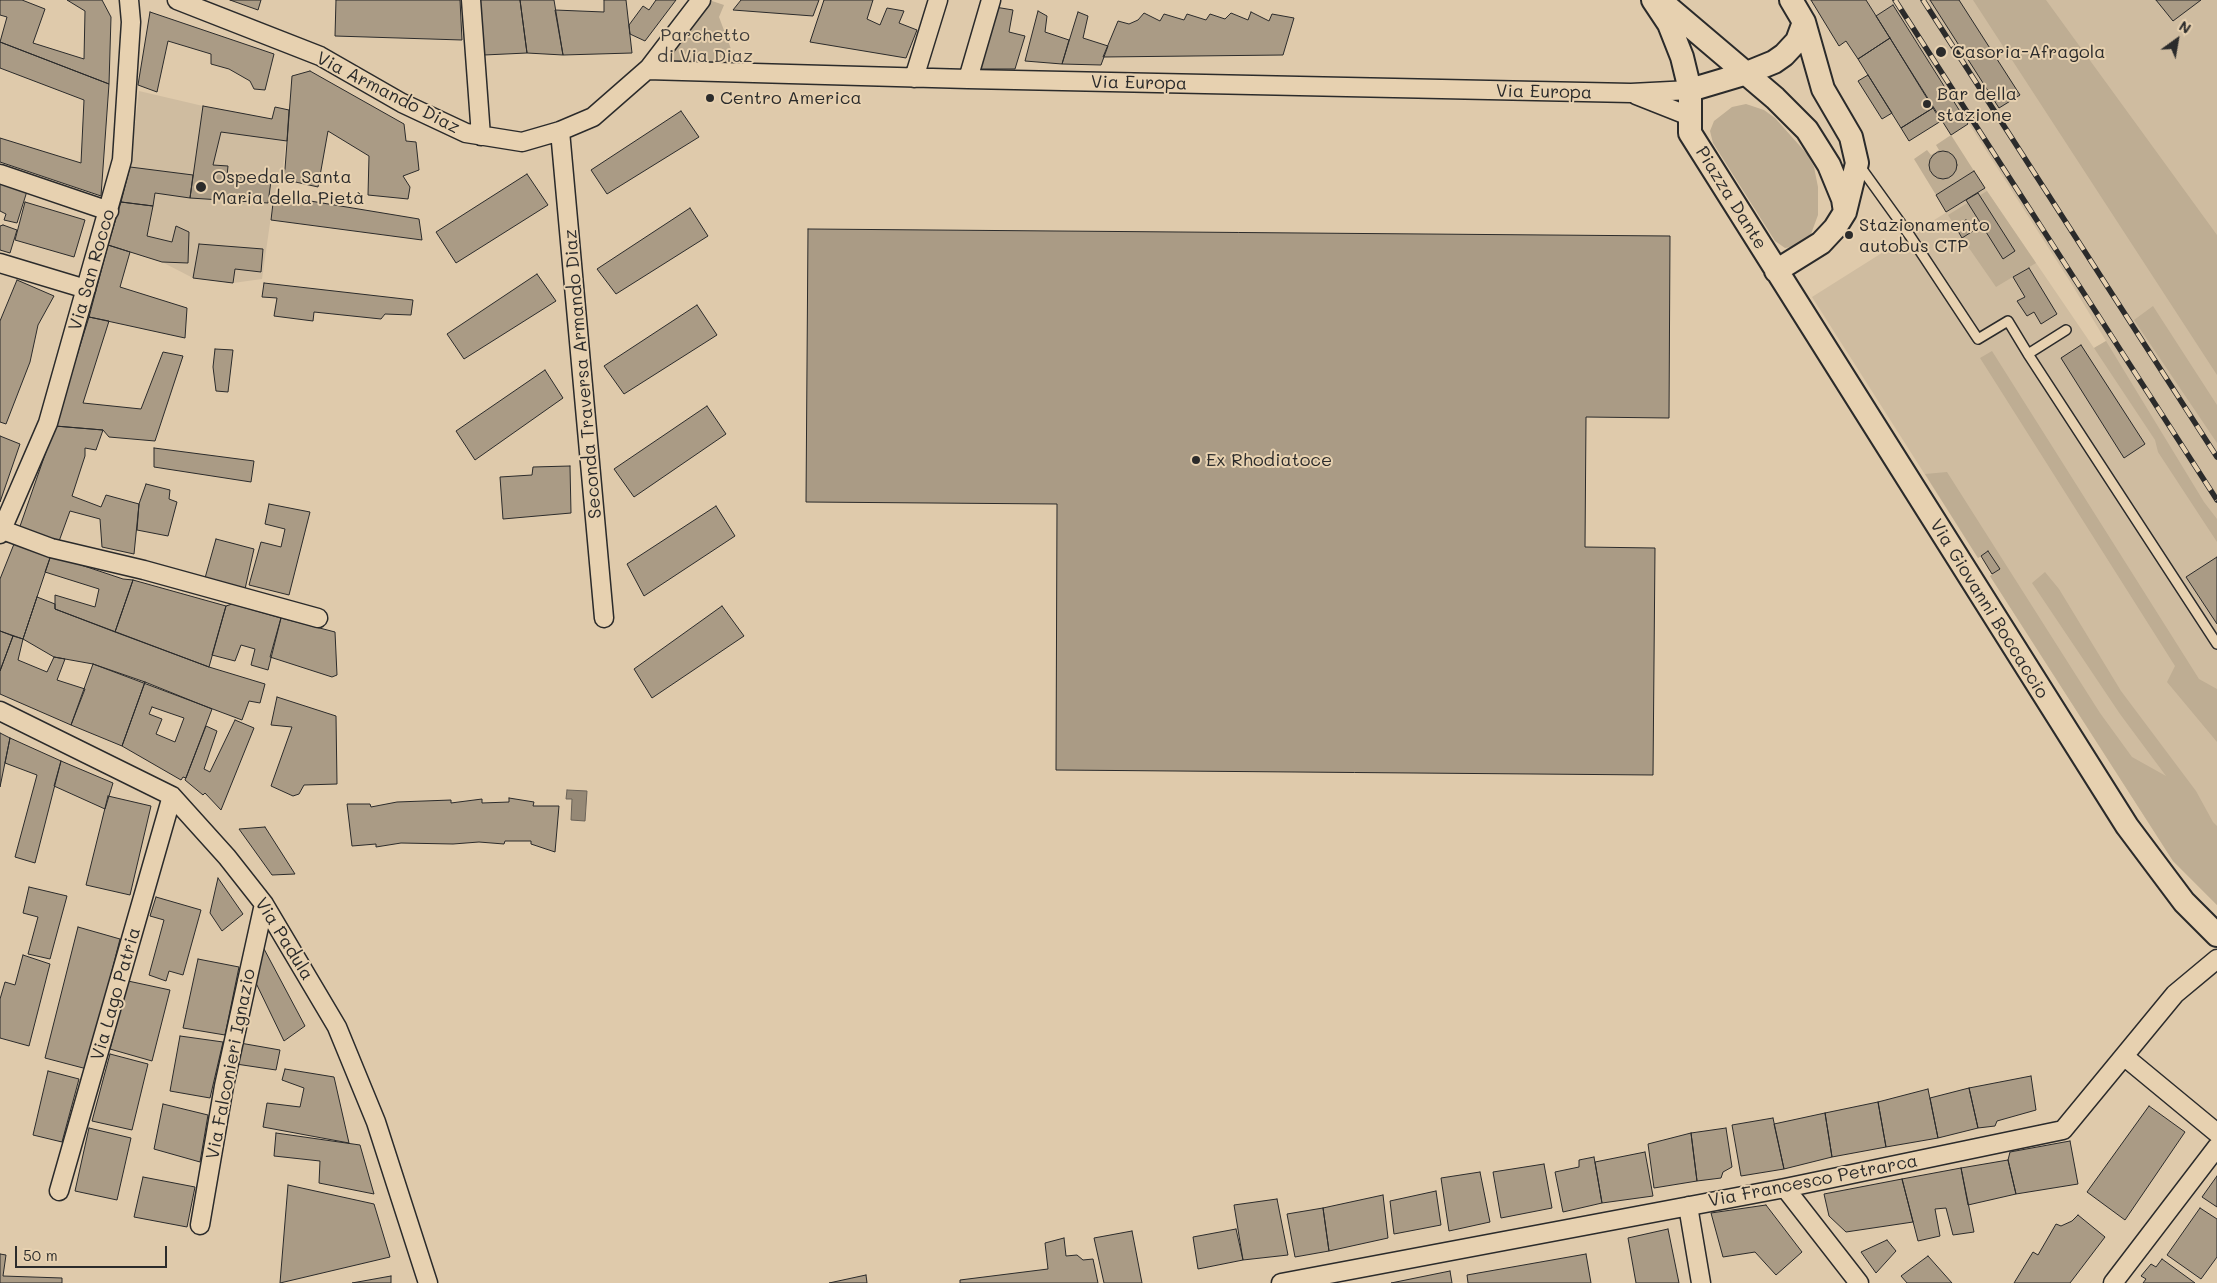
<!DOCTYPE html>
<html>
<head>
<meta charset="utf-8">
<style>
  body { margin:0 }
  #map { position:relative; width:2217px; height:1283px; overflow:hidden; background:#dfcaab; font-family:Mali,sans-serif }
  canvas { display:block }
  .north { position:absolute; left:2152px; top:15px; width:50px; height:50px; -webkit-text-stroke:4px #e7d1b0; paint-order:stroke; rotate:32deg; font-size:14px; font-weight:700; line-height:20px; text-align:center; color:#2b2b2b }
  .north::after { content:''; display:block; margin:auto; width:18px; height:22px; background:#2b2b2b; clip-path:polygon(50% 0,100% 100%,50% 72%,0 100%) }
  .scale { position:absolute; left:15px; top:1246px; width:152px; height:22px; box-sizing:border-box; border:2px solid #2b2b2b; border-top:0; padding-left:6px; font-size:15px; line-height:18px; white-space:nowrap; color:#2b2b2b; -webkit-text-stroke:4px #e7d1b0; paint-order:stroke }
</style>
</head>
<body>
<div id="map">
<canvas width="2217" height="1283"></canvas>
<div class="north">N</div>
<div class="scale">50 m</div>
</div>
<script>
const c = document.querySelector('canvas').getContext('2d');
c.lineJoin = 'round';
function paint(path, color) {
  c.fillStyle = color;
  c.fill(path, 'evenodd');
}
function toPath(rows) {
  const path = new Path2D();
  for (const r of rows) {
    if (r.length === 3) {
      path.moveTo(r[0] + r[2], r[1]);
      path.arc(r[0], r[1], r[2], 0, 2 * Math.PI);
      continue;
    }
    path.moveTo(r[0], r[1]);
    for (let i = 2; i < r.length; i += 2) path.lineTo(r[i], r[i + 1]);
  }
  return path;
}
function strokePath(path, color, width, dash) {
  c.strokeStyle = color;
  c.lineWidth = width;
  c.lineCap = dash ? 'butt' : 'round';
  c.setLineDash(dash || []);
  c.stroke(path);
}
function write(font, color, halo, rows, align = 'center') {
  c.font = font + ' Mali,sans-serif';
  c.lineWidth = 4;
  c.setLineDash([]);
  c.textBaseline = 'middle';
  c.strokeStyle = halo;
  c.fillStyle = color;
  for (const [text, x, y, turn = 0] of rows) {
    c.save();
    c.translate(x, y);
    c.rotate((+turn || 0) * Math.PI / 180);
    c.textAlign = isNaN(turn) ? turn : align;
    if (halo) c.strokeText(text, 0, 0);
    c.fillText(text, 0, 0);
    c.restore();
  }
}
const built = toPath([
  [1866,0,2217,0,2217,905,2173,861,1990,576,1992,574,1981,556,1978,558,1812,297,1985,188,2094,348,2106,341,2071,283,1893,5,1876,16],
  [139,91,203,106,271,119,275,107,289,110,282,179,274,195,262,279,233,283,193,278,162,262,108,245,130,167]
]);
const green = toPath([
  [709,0,724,5,719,17,737,65,670,65,667,57],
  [1973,0,2046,0,2217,235,2217,375],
  [1746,104,1764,110,1775,118,1808,155,1814,167,1818,187,1818,215,1811,234,1797,246,1785,248,1775,241,1713,143,1710,131,1714,121,1732,107],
  [1951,135,1974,171,1936,195,1914,159,1927,150,1931,155,1939,150,1936,145],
  [1987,191,2036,263,1996,287,1962,238,1973,231,1966,220,1955,226,1948,215],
  [2153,306,2217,405,2217,443,2134,320],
  [2106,341,2204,502,2217,519,2217,542,2158,452,2155,440,2094,348],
  [1992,351,2199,679,2217,689,2217,742,2167,682,2175,666,1980,358],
  [1947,472,2100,713,2132,757,2166,776,2120,714,2032,583,2045,572,2059,589,2121,691,2196,791,2213,822,2217,826,2217,905,2173,861,1990,576,2000,569,1989,551,1978,558,1925,474]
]);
const water = toPath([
  [567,790,587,791,585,821,571,820,572,799,566,799,567,790]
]);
const building = toPath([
  [0,0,22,0,45,9,33,43,84,59,85,11,67,0,102,0,111,17,109,84,0,42,7,17,0,15,0,0],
  [230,0,261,0,258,10,230,0],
  [336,0,460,0,462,40,335,36,336,0],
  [479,0,520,0,527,53,484,55,479,0],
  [520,0,554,0,563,55,527,53,520,0],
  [604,0,626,0,632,53,563,55,555,10,604,12,604,0],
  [656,0,676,0,645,41,630,34,629,25,643,6,649,10,656,0],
  [741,0,819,0,813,16,733,10,741,0],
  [824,0,873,0,867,19,880,25,887,8,904,11,899,23,917,30,906,58,810,42,824,0],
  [1811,0,1866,0,1890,38,1858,59,1846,41,1839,46,1811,0],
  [1930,0,1959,0,2020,95,1999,108,1930,0],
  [2156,0,2201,0,2173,21,2156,0],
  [1893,5,1968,124,1951,135,1876,16,1893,5],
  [995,7,1013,10,1009,32,1025,36,1015,69,979,69,995,7],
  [1038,11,1047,16,1045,32,1069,40,1062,64,1025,61,1038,11],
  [150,12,274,54,265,90,254,89,250,81,229,69,211,64,211,54,168,41,157,92,138,85,150,12],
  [1078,12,1088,16,1083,38,1108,46,1101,65,1062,64,1078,12],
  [1251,12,1269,21,1272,14,1294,18,1283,55,1103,57,1118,21,1129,24,1138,20,1144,13,1160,21,1164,14,1184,20,1187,14,1206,20,1210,14,1225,19,1231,13,1248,20,1251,12],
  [1890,38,1933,108,1901,128,1858,59,1890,38],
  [0,42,109,84,101,196,0,162,0,138,81,163,84,100,0,68,0,42],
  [310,71,404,124,406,141,416,142,419,170,403,176,410,187,408,199,368,195,369,156,328,131,318,187,282,179,285,169,292,76,310,71],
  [1868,75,1892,113,1882,119,1858,81,1868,75],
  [203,106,272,119,275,107,289,110,287,141,221,132,213,165,228,166,227,176,271,181,268,203,190,198,203,106],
  [1933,108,1941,121,1909,141,1901,128,1933,108],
  [681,111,699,137,607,194,591,170,681,111],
  [1943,165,14],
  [130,167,193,175,190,198,155,193,153,206,121,202,130,167],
  [1974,171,1985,188,1946,212,1936,195,1974,171],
  [527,174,548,205,456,263,436,232,527,174],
  [0,179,28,188,17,223,4,220,6,214,0,211,0,179],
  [1978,193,2015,251,2003,259,1966,200,1978,193],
  [274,195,419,219,422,240,271,220,274,195],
  [25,202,85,220,74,257,15,240,25,202],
  [121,202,153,206,147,236,172,242,176,226,189,232,188,263,162,262,108,245,121,202],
  [690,208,708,236,616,294,597,269,690,208],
  [1966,220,1973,231,1962,238,1955,226,1966,220],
  [3,225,17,230,10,253,0,250,0,226,3,225],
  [808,229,1670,236,1669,418,1586,417,1585,547,1655,548,1653,775,1056,770,1057,504,806,502,808,229],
  [199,244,263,249,261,272,235,269,233,283,193,278,199,244],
  [108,245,130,252,120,287,187,308,185,338,89,317,108,245],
  [2029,268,2057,314,2041,324,2034,312,2027,316,2017,301,2025,297,2013,277,2029,268],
  [537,274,556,301,464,359,447,334,537,274],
  [17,280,54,296,38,325,30,362,6,424,0,422,0,321,17,280],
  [264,283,413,300,411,315,385,314,381,319,314,312,313,321,274,316,277,298,262,297,264,283],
  [697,305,717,335,624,394,604,366,697,305],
  [89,317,109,321,83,403,141,409,163,352,183,356,155,441,109,437,103,430,55,426,89,317],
  [2081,345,2145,444,2124,458,2061,358,2081,345],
  [215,349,233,350,228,392,216,391,213,367,215,349],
  [545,370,563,398,475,460,456,431,545,370],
  [707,406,726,434,634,497,614,469,707,406],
  [55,426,103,430,96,450,85,448,85,456,72,496,101,507,106,495,139,504,134,554,102,547,100,519,70,511,58,544,18,532,55,426],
  [0,436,20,444,0,502,0,436],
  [154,448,254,461,251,482,154,467,154,448],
  [570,466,571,513,503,519,500,477,532,475,533,467,570,466],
  [146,484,170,490,169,499,177,502,168,536,137,530,139,504,146,484],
  [269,504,310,512,289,595,249,585,261,542,281,547,285,529,265,524,269,504],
  [716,506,735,536,644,596,627,564,716,506],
  [216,539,254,549,245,589,205,578,216,539],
  [14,544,51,555,23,639,0,631,0,579,14,544],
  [1988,551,2000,569,1992,574,1981,556,1988,551],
  [51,555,123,579,133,580,115,632,55,609,55,595,95,607,99,589,45,572,51,555],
  [2217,557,2217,624,2186,577,2217,557],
  [133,580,226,606,209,667,115,632,133,580],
  [37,597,55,604,55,609,209,667,265,684,260,703,249,701,242,720,93,664,54,657,23,639,37,597],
  [232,604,281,618,268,670,251,665,255,649,241,645,235,661,212,655,226,606,232,604],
  [722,606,744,636,652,698,634,669,722,606],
  [281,618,335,632,337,675,332,677,270,657,281,618],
  [0,631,13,636,0,671,0,631],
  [13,636,23,639,18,660,47,672,54,657,65,659,57,680,85,689,71,725,0,694,0,671,13,636],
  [93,664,145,682,122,746,71,725,93,664],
  [145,682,212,709,186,778,183,777,181,780,122,746,145,682],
  [152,707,184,718,175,742,156,734,162,719,149,714,152,707],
  [277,697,336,716,337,784,304,785,299,794,293,796,271,786,292,727,271,725,277,697],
  [235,720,254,728,221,810,205,793,203,795,185,780,206,726,217,731,204,769,210,772,235,720],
  [0,733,10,738,0,787,0,733],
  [10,738,61,761,35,863,15,857,37,775,5,763,10,738],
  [61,761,113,783,105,809,54,786,61,761],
  [108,796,151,806,130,895,86,885,108,796],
  [509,798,534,802,533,806,559,806,555,852,531,844,531,841,505,841,504,844,479,842,453,844,401,843,376,847,376,844,352,846,347,804,370,804,371,807,397,802,451,800,451,803,482,799,482,803,509,802,509,798],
  [265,827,295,874,272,875,239,829,265,827],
  [218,878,243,914,222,931,210,913,218,878],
  [29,887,67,896,50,959,28,954,38,917,23,913,29,887],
  [156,897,201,910,183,975,169,971,166,981,149,975,164,920,150,916,156,897],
  [78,927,120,939,87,1069,45,1058,78,927],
  [263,947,305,1026,284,1041,255,981,263,947],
  [23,955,50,964,29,1046,0,1038,0,999,5,982,15,985,23,955],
  [198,959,239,967,225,1035,183,1028,198,959],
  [128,981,170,990,152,1061,110,1049,128,981],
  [180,1036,223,1042,210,1098,170,1091,180,1036],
  [240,1043,280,1050,276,1070,236,1064,240,1043],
  [110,1054,148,1064,132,1130,92,1121,110,1054],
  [285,1069,334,1077,349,1143,263,1127,267,1103,300,1107,304,1088,282,1080,285,1069],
  [48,1071,79,1079,62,1142,33,1135,48,1071],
  [2031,1076,2036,1110,1997,1121,1995,1126,1978,1128,1969,1088,2031,1076],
  [1969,1088,1978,1128,1938,1138,1930,1098,1969,1088],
  [1928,1089,1938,1138,1886,1147,1878,1102,1928,1089],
  [1878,1102,1886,1147,1832,1157,1825,1113,1878,1102],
  [163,1104,208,1115,200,1162,154,1149,163,1104],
  [2149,1106,2185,1132,2125,1220,2087,1192,2149,1106],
  [1825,1113,1832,1157,1784,1169,1774,1124,1825,1113],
  [1773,1118,1784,1169,1741,1176,1732,1125,1773,1118],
  [89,1128,131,1138,117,1200,75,1191,89,1128],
  [1726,1128,1732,1167,1723,1172,1721,1178,1697,1181,1691,1133,1726,1128],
  [276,1133,360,1145,374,1194,319,1183,320,1161,274,1156,276,1133],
  [1691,1133,1697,1181,1654,1188,1648,1144,1691,1133],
  [2070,1141,2078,1184,2016,1194,2008,1160,2010,1152,2070,1141],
  [1645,1152,1653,1196,1602,1203,1595,1162,1645,1152],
  [1594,1157,1602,1203,1563,1212,1555,1172,1579,1167,1579,1160,1594,1157],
  [2008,1160,2016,1194,1968,1205,1961,1168,2008,1160],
  [1544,1164,1552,1208,1501,1218,1493,1172,1544,1164],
  [1961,1168,1974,1232,1953,1235,1946,1208,1935,1209,1940,1236,1918,1241,1902,1179,1961,1168],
  [1480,1172,1490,1222,1449,1231,1441,1178,1480,1172],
  [2217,1176,2217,1207,2202,1197,2217,1176],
  [143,1177,195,1187,187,1227,134,1217,143,1177],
  [1902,1179,1913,1222,1846,1232,1829,1216,1824,1194,1902,1179],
  [288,1185,374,1204,390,1257,280,1283,288,1185],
  [1436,1191,1441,1225,1394,1234,1390,1201,1436,1191],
  [1383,1195,1388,1238,1329,1251,1323,1208,1383,1195],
  [1277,1199,1288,1255,1243,1260,1234,1205,1277,1199],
  [1766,1205,1802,1252,1776,1275,1755,1252,1723,1257,1711,1213,1766,1205],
  [1323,1208,1329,1251,1295,1257,1287,1214,1323,1208],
  [2200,1208,2217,1219,2217,1257,2201,1279,2167,1255,2200,1208],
  [2078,1215,2105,1237,2070,1283,2014,1283,2033,1252,2038,1255,2056,1224,2061,1226,2072,1221,2078,1215],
  [1236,1229,1243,1260,1198,1269,1193,1237,1236,1229],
  [1668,1229,1679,1283,1636,1283,1628,1238,1668,1229],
  [1132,1231,1142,1283,1104,1283,1094,1238,1132,1231],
  [1064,1238,1066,1256,1077,1255,1083,1260,1093,1259,1098,1283,960,1283,960,1280,1048,1269,1045,1243,1064,1238],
  [1887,1240,1896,1251,1876,1273,1861,1252,1887,1240],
  [0,1254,6,1255,3,1276,62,1278,62,1283,0,1283,0,1254],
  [1586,1254,1591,1283,1468,1283,1467,1275,1586,1254],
  [1928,1256,1952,1283,1907,1283,1901,1276,1928,1256],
  [2162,1259,2195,1283,2143,1283,2146,1279,2141,1276,2151,1264,2156,1267,2162,1259],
  [1450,1271,1452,1283,1391,1283,1450,1271],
  [866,1275,867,1283,829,1283,866,1275],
  [391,1276,391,1283,352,1283,391,1276]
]);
const service = toPath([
  [1859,165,1910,236,1978,339,2008,321,2028,354,2066,330],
  [2028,354,2217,644]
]);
const minor = toPath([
  [177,0,320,56,402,103,466,133,522,142,560,131,593,117,649,68,701,0],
  [471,0,481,136],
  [647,70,968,79,1631,93,1690,90],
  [914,78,938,0],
  [968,79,991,0],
  [1636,95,1689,116],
  [560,131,604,618],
  [0,174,109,211],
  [0,263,86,289],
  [0,529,51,548,144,570,318,618],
  [0,534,48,423,122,160,131,22,129,0],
  [0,711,172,796,227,857,264,904,337,1027,376,1122,428,1283],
  [2125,1057,2217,1133],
  [1785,1188,1859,1283],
  [59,1191,172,796],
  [1688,1206,1701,1283],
  [200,1225,224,1086,264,904],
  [1281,1283,1785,1188,2063,1130,2175,994,2217,959],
  [2113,1283,2217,1147]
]);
const tertiary = toPath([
  [1653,0,1669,24,1682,57,1690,90,1690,133,2127,826,2184,902,2217,935],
  [1662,2,1775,98,1807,130,1829,165,1843,199,1845,212],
  [1690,90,1747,73,1774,62,1784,55,1797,41,1804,22],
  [1776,271,1821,243,1835,228,1845,212,1857,163,1851,137,1823,89,1804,22,1791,0]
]);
const rail = toPath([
  [1895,0,2217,500],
  [1923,0,2217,457]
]);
const markers = [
  [1941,52,6,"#2b2b2b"],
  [710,98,5,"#2b2b2b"],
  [1927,104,5,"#2b2b2b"],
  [201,187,6,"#2b2b2b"],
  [1849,235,5,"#2b2b2b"],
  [1196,460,5,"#2b2b2b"]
];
const parkNames = [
  ["Parchetto",705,35],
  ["di Via Diaz",705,56]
];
const poiNames = [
  ["Casoria-Afragola",1952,52],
  ["Bar della",1937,94],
  ["stazione",1937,115],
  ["Centro America",720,98],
  ["Ospedale Santa",212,177],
  ["Maria della Pietà",212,198],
  ["Stazionamento",1859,225],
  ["autobus CTP",1859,246],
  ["Ex Rhodiatoce",1206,460]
];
const streetNames = [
  ["Via Europa",1139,83,1],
  ["Via Europa",1544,92,1],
  ["Via Armando Diaz",388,93,27],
  ["Piazza Dante",1731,198,58],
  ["Via San Rocco",92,270,-74],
  ["Seconda Traversa Armando Diaz",583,374,-95],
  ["Via Giovanni Boccaccio",1989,609,58],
  ["Via Padula",284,939,58],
  ["Via Lago Patria",116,994,-74],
  ["Via Falconieri Ignazio",231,1064,-79],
  ["Via Francesco Petrarca",1813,1181,-11]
];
paint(built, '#cfbca0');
paint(green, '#bead93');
paint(water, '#968976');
strokePath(water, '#6b6358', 1);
paint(building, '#aa9b85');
strokePath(building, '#2b2b2b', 1);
strokePath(service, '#2b2b2b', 12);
strokePath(minor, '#2b2b2b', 21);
strokePath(tertiary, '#2b2b2b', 26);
strokePath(service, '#e7d1b0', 9);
strokePath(minor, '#e7d1b0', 18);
strokePath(tertiary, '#e7d1b0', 22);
strokePath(rail, '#2b2b2b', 5.5);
strokePath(rail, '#e7d1b0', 4, [11]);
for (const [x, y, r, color] of markers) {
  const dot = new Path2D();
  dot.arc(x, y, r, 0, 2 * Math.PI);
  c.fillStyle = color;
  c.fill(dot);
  strokePath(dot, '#e7d1b0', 2);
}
write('18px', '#413e3b', '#e7d1b0', parkNames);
write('18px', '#2b2b2b', '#e7d1b0', poiNames, 'left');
write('18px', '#2b2b2b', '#e7d1b0', streetNames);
</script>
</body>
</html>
